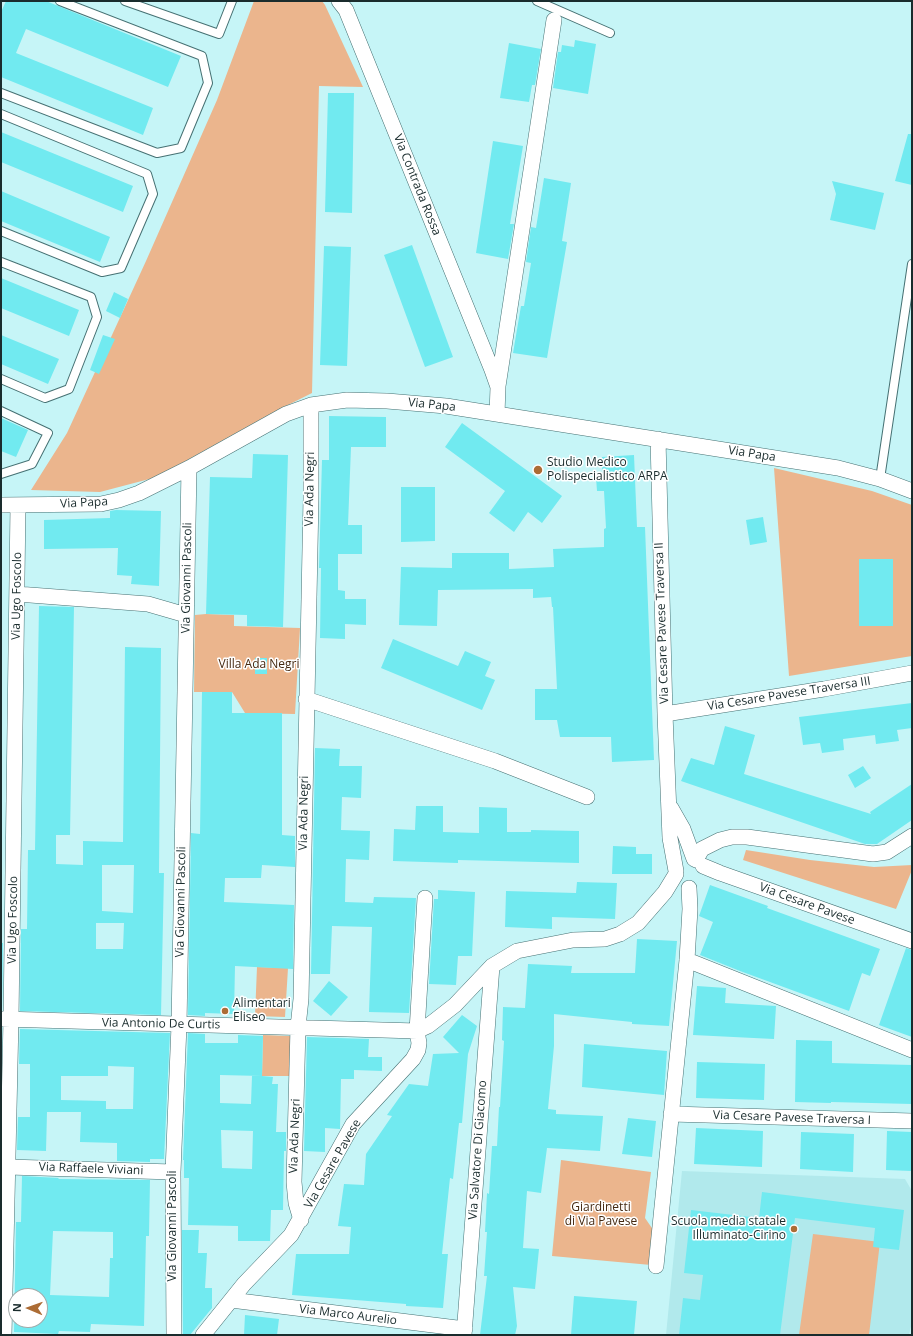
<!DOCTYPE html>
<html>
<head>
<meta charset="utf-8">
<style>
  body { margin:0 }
  #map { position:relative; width:913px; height:1336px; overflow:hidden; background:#c6f5f7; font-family:"Open Sans",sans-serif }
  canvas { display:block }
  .frame { position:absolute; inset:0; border:2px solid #1a2c2d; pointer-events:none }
  .north { position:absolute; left:8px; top:1288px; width:40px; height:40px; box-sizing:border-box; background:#fff; border:1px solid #a3abab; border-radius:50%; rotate:272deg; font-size:11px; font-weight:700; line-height:16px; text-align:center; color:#1a2c2d }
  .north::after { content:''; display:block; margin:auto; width:14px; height:18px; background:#ac6c35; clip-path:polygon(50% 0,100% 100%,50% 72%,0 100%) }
</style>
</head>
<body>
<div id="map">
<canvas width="913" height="1336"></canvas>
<div class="frame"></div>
<div class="north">N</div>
</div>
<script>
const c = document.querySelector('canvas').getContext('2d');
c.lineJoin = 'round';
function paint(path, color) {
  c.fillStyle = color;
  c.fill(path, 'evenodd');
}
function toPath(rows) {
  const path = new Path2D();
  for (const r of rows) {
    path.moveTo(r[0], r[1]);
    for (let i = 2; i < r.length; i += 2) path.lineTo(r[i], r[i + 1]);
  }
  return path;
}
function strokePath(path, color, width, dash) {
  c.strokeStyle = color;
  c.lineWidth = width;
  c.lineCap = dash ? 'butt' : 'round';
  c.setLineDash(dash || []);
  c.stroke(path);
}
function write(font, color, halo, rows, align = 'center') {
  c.font = font + ' "Open Sans",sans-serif';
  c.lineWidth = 3;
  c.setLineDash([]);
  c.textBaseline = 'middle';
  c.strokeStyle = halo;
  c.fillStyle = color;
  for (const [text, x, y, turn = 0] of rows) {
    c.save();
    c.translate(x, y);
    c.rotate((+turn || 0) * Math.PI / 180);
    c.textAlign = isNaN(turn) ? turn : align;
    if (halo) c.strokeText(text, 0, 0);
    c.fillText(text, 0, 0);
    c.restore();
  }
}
const built = toPath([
  [682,1171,905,1179,912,1191,912,1322,909,1335,666,1335]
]);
const green = toPath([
  [254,1,322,1,325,5,363,87,319,86,312,393,276,411,157,477,100,492,31,490,67,433,146,261,217,100],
  [774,468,872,491,912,505,912,656,789,676],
  [206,614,234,615,234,626,300,628,295,714,245,713,232,692,194,692,195,615],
  [746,850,810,860,874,867,912,865,912,870,896,909,743,860],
  [257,967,288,968,285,1017,255,1016],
  [263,1035,290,1036,290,1076,262,1076],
  [561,1160,651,1172,645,1218,654,1231,651,1265,552,1256],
  [813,1234,880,1242,869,1335,799,1335]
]);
const building = toPath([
  [6,1,46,1,181,56,168,87,26,29,16,53,153,108,143,135,1,77,1,12],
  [575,40,596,44,588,94,553,88,558,52,561,52,562,45,574,47],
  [509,43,541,49,535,85,532,85,529,102,500,98],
  [328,93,354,93,352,213,325,212],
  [1,132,133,186,123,212,1,162],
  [908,134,912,134,912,185,895,181],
  [493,141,523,146,510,224,514,224,508,259,476,253],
  [544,178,571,183,562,241,567,242,547,358,513,353,521,306,524,306,531,263,526,262,531,227,536,228],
  [832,181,884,193,875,230,830,220,836,194],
  [1,191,110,237,100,262,1,221],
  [412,245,453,357,425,367,384,255],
  [324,246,351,247,347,366,320,365],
  [1,278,79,310,69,336,1,308],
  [114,292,128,299,120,318,106,311],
  [1,335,59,359,48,384,1,364],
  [103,335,115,339,99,374,90,370],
  [329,416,386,417,386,447,351,447,348,525,362,525,362,554,338,554,338,590,345,591,345,599,366,599,366,625,345,624,345,639,320,638,321,568,319,568,322,460,329,460],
  [1,418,28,430,16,457,1,451],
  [462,423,562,496,542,523,528,512,514,532,489,513,505,491,445,447],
  [253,454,288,455,283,627,247,626,247,615,206,614,210,477,252,478],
  [634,455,637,527,645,527,654,760,612,762,611,737,560,737,557,720,535,720,535,689,557,689,553,607,552,607,551,597,533,598,533,589,438,590,437,626,399,625,401,567,452,568,452,553,509,553,509,569,554,567,553,549,604,547,604,529,606,528,604,491,597,491,596,477,602,477,602,457],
  [401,487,435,487,435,541,401,542],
  [116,510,161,511,159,586,131,584,132,576,117,575,118,548,44,549,44,520,110,518,110,511],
  [763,517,767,542,750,545,746,520],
  [859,559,893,559,893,626,859,626],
  [39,606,74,607,70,835,56,835,56,864,83,865,83,841,123,842,125,647,161,648,159,873,164,873,161,1015,20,1011,21,929,27,929,28,850,35,850],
  [102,865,134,865,133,913,102,911],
  [96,923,124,923,123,949,96,949],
  [393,639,458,666,465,651,491,662,485,676,495,680,482,710,381,668],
  [255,658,267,658,267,674,255,674],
  [202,692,232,692,232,713,282,713,282,835,295,836,295,867,262,865,261,878,225,878,224,902,294,905,293,969,235,966,234,1014,205,1013,205,1016,188,1015,191,833,200,834],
  [912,703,912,728,897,730,899,741,876,744,875,735,843,739,844,750,822,753,820,743,803,745,799,717],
  [725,726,755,735,744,774,871,814,870,812,912,784,912,820,877,844,865,844,681,781,691,758,714,765],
  [315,748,340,749,339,766,362,766,361,798,342,797,341,830,370,831,369,860,346,859,345,902,373,903,374,897,416,898,409,1013,369,1012,372,927,332,926,330,974,311,974],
  [863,766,871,778,855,788,848,775],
  [416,806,443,806,443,832,479,833,479,807,507,808,507,832,531,832,531,830,579,831,579,863,458,860,458,863,393,861,394,829,415,830],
  [613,846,636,847,636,854,652,854,652,874,612,874],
  [577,882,617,883,615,919,552,917,552,929,505,927,506,891,576,893],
  [710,885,768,906,767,908,880,949,870,976,862,973,849,1011,740,971,700,955,713,922,699,916],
  [438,890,475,892,472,956,458,956,456,985,429,984,434,899,438,899],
  [637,939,677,941,669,1026,632,1024,632,1022,554,1014,554,1046,548,1109,556,1110,556,1114,603,1116,600,1151,547,1148,541,1193,527,1191,523,1248,539,1249,535,1289,513,1287,517,1326,515,1335,480,1335,487,1276,484,1276,487,1232,485,1232,487,1193,489,1194,492,1146,497,1146,499,1107,500,1107,504,1041,502,1040,503,1007,525,1008,528,964,572,966,571,973,635,973],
  [1,943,3,943,2,1010,1,1010],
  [906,948,912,950,912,1037,879,1025],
  [329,981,348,997,331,1016,313,1001],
  [697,986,726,988,725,1003,776,1006,774,1039,693,1035],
  [462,1015,477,1026,468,1054,462,1123,459,1123,453,1179,450,1178,442,1254,448,1254,443,1308,406,1306,406,1304,292,1295,296,1254,349,1254,351,1227,338,1226,344,1184,364,1185,366,1154,392,1116,387,1115,409,1084,428,1086,433,1054,459,1053,443,1037],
  [20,1029,170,1033,164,1159,150,1159,150,1162,117,1161,117,1143,80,1142,81,1112,47,1112,46,1151,17,1150,18,1117,30,1117,30,1064,19,1064],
  [108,1066,134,1067,133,1109,106,1109,106,1101,61,1100,61,1076,108,1076],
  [188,1033,205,1034,205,1043,238,1043,238,1035,263,1036,262,1076,273,1077,272,1084,278,1084,276,1132,286,1132,286,1151,284,1151,283,1210,271,1210,270,1241,238,1241,238,1226,188,1225,189,1178,184,1178,184,1160,183,1160],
  [220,1075,262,1076,252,1076,251,1104,220,1103],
  [221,1130,253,1131,252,1169,222,1168],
  [307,1037,369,1039,368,1057,382,1057,382,1071,354,1070,354,1079,341,1079,340,1129,325,1128,325,1152,304,1151],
  [796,1040,832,1041,832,1063,912,1065,912,1104,831,1102,831,1103,795,1102],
  [584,1044,667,1051,664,1095,582,1087],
  [697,1062,765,1064,764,1100,696,1098],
  [628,1118,656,1121,652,1157,622,1154],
  [696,1128,763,1131,762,1167,694,1164],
  [887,1131,912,1132,912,1171,886,1170],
  [801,1132,854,1134,853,1172,800,1169],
  [22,1176,59,1178,58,1179,150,1180,149,1236,146,1236,144,1326,91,1324,90,1332,59,1331,58,1334,14,1332,16,1222,21,1222],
  [53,1231,113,1232,113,1258,110,1258,109,1297,50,1295],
  [16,1296,40,1296,40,1320,16,1320],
  [762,1192,904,1210,899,1250,873,1247,875,1228,795,1218,780,1335,679,1335,683,1298,700,1300,703,1275,684,1273,691,1210,759,1218],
  [182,1230,199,1230,198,1253,207,1253,205,1288,212,1288,212,1308,190,1335,183,1335],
  [574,1296,637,1301,634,1335,571,1335],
  [245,1315,279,1319,277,1335,244,1335]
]);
const lane = toPath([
  [125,1,219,34,232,1],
  [537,1,610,33],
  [1,93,157,153,181,148,208,83,202,56,60,1],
  [1,114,147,174,153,194,121,268,102,272,1,231],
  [1,262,91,297,97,317,69,389,45,398,1,379],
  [1,411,48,433,32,464,1,474],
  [880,479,912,264]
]);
const street = toPath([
  [339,1,346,10,492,370,498,387,497,414],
  [498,386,554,20],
  [658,439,665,714,670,838,676,871],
  [1,505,101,504,119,500,139,493,189,468,286,414,311,405,347,400,387,401,446,406,838,468,880,479,912,491],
  [17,594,148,604,186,615],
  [306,699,495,761,587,797],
  [665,714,824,689,912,673],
  [671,808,683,829,694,859],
  [696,860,702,849,720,840,732,837,747,837,873,854,887,852,912,836],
  [703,866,720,873,912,941],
  [687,960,912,1050],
  [2,1019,417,1031,428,1026,455,1005,492,966,517,951,573,940,605,939,620,934,638,923,665,892,676,874],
  [671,1114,912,1121],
  [8,1167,173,1172],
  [301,1220,296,1203,294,1182,298,1027,301,999,311,498,311,405],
  [656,1266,687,960,690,909,689,888],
  [231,1300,465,1329],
  [4,1335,11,1019,18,505],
  [174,1335,173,1172,179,1025,189,468],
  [203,1335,244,1284,291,1235,353,1124,413,1059,418,1050,419,1043,417,1031,425,898],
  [464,1335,492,966]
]);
const markers = [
  [538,470,5,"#ac6c35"],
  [225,1011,4,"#ac6c35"],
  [794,1229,4,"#ac6c35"]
];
const streetNames = [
  ["Via Contrada Rossa",417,185,68],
  ["Via Papa",432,405,6],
  ["Via Papa",752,454,9],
  ["Via Ada Negri",310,489,-89],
  ["Via Papa",84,503,-3],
  ["Via Giovanni Pascoli",187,578,-89],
  ["Via Ugo Foscolo",17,596,-89],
  ["Via Cesare Pavese Traversa II",662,623,-92],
  ["Via Cesare Pavese Traversa III",789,694,-9],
  ["Via Ada Negri",304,813,-89],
  ["Via Giovanni Pascoli",181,902,-89],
  ["Via Cesare Pavese",807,904,20],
  ["Via Ugo Foscolo",13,920,-89],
  ["Via Antonio De Curtis",161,1024,1],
  ["Via Cesare Pavese Traversa I",792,1118,2],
  ["Via Ada Negri",295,1136,-88],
  ["Via Salvatore Di Giacomo",478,1150,-86],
  ["Via Cesare Pavese",333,1164,-60],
  ["Via Raffaele Viviani",91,1169,2],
  ["Via Giovanni Pascoli",173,1226,-90],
  ["Via Marco Aurelio",348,1315,7]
];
const poiNames = [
  ["Studio Medico",547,463],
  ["Polispecialistico ARPA",547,477],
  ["Alimentari",233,1004],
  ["Eliseo",233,1018],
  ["Scuola media statale",786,1222,"right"],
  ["Illuminato-Cirino",786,1236,"right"]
];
const parkNames = [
  ["Villa Ada Negri",259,665],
  ["Giardinetti",601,1208],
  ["di Via Pavese",601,1222]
];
paint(built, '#b1e9ec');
paint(green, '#ebb58d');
paint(building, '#71eaf0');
strokePath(lane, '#467173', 10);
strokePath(street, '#467173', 16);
strokePath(lane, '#fff', 8);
strokePath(street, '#fff', 15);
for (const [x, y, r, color] of markers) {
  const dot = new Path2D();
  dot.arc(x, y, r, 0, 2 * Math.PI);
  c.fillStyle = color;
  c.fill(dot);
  strokePath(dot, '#fff', 1.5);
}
write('12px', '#1a2c2d', '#fff', streetNames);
write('12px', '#1a2c2d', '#fff', poiNames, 'left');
write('12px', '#452911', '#fff', parkNames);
</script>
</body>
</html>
